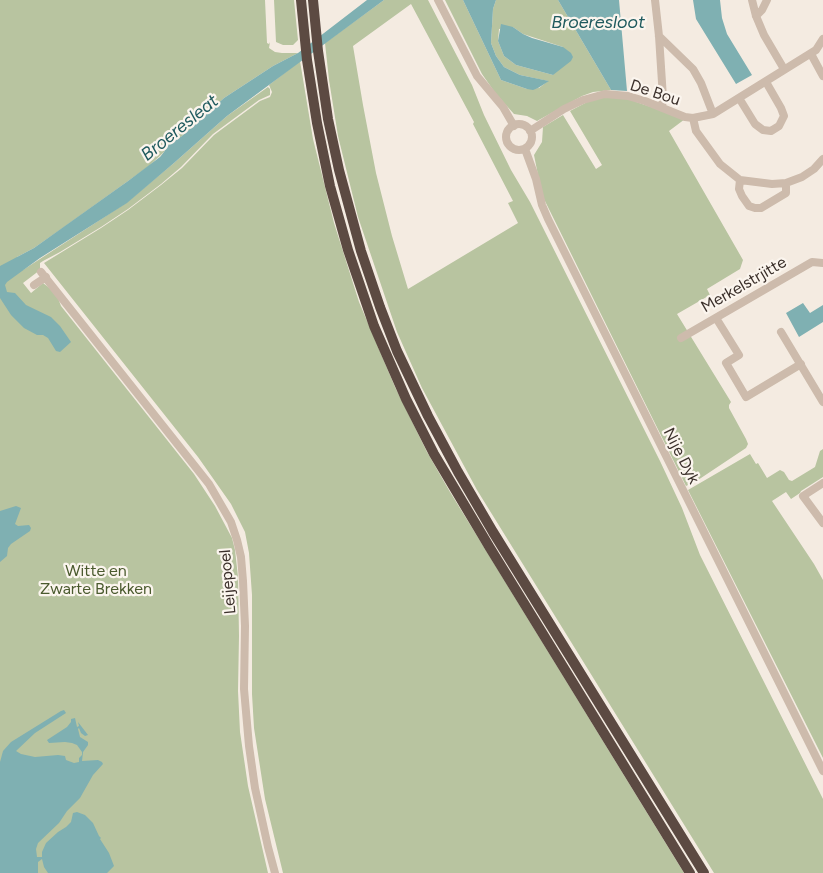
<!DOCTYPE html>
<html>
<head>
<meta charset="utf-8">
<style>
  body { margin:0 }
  canvas { display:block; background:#f4ebe1 }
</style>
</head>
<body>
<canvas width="823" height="873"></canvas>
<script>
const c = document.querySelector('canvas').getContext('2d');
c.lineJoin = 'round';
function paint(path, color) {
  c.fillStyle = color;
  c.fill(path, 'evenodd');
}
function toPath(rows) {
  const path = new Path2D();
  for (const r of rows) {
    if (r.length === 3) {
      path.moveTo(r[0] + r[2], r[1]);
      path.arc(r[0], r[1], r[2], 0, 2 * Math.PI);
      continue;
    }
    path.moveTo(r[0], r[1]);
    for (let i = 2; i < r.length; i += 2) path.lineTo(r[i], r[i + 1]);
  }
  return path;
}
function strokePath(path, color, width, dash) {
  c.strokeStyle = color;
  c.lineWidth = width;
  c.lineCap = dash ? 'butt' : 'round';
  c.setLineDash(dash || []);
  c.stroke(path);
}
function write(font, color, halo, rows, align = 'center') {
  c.font = font + ' Figtree,sans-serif';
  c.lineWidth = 4.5;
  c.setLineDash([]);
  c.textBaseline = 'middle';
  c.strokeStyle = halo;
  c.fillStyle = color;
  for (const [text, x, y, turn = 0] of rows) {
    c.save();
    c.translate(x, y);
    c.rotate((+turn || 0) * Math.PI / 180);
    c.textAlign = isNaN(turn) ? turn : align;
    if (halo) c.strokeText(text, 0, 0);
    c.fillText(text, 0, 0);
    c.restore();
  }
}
const green = toPath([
  [0,0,265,0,267,43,269,44,270,42,269,48,275,52,282,53,298,53,273,66,224,98,182,136,168,145,164,152,149,166,64,227,34,248,17,257,23,270,126,203,174,163,227,116,268,87,270,89,270,95,259,100,213,134,181,167,161,184,128,209,101,227,60,252,43,261,40,263,40,270,23,283,31,293,43,283,56,293,61,306,194,474,215,506,232,538,235,550,238,577,239,636,238,691,240,732,248,786,268,873,0,873],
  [274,0,294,0,298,40,293,45,283,45,276,42],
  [384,0,428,0,472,85,484,115,511,170,530,202,660,461,682,508,700,555,823,799,823,873,714,873,477,490,422,388,397,332,358,217,338,136,329,80,325,43],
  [411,4,474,122,473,124,513,201,508,203,518,223,408,289,392,236,376,173,363,105,353,46],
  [445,0,463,0,501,80,527,89,539,88,548,81,520,75,504,67,496,56,491,43,493,9,496,0,558,0,611,90,593,92,582,96,537,121,527,116,514,114,496,94,482,74],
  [513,27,523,34,563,47,553,75,516,65,504,56,498,41,499,29],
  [300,61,313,139,334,223,359,302,395,387,427,452,450,492,684,873,283,873,265,799,254,728,252,694,252,595,249,553,245,532,231,504,198,457,44,263,101,228,128,210,161,185,182,168,214,135,260,101,270,97,272,92,269,85],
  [601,97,625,98,685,119,669,131,743,260,740,269,707,289,710,295,677,314,731,402,729,405,729,408,746,439,748,444,746,448,698,480,686,486,543,197,541,190,534,155,542,142,543,127,563,115,596,169,602,165,570,111,589,101],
  [823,449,823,477,801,491,800,493,791,499,786,492,772,501,814,564,823,580,823,758,688,490,750,454,756,464,758,463,767,478,780,470,784,472,789,480,792,481,815,467,820,451]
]);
const water = toPath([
  [367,0,384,0,227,116,174,163,127,203,40,258,7,282,5,285,7,292,15,293,26,305,51,317,60,326,71,342,60,352,56,351,48,338,43,335,37,335,24,328,11,315,0,298,0,266,34,248,128,181,160,157,164,152,168,145,182,136,224,98,273,66,298,53],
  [463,0,496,0,493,9,491,43,496,56,504,67,520,75,549,81,538,88,533,90,527,89,501,80],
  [558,0,619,0,627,91,611,90],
  [693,0,720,0,722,18,727,34,752,75,736,84,696,19],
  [501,24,513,27,523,34,532,38,563,47,571,53,573,57,571,61,553,75,516,65,504,56,498,41],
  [803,303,810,313,823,305,823,322,799,337,786,313],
  [16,506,21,508,15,524,18,526,29,525,31,528,30,531,11,544,8,548,7,556,0,562,0,511],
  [64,710,66,713,35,733,16,751,21,754,35,757,58,755,65,756,66,760,74,763,79,762,79,758,82,755,82,752,77,745,72,743,65,742,49,743,47,740,67,727,71,722,71,719,75,718,77,727,79,726,78,722,88,735,85,736,81,733,79,728,78,729,80,737,88,742,88,745,83,752,82,761,98,760,102,762,103,764,93,775,80,798,67,811,59,823,38,843,36,849,37,857,42,857,42,852,46,843,58,832,66,827,71,822,73,813,77,812,85,815,93,823,99,836,101,838,100,839,109,853,114,866,107,873,48,873,44,867,42,859,38,862,38,873,0,873,0,762,3,751,11,742,61,711]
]);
const minor = toPath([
  [438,0,477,76,503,107,514,126],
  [655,0,659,36,663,98,662,107],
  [752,0,756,16,764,35,784,69],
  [756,16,762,10,767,0],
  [659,36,693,69,701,83,713,114],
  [811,54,823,76],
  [739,98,755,124,763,130,771,131,779,126,784,116,781,108,766,82],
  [693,118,696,131,720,164,740,180,772,184,786,183,802,177,814,169,823,159],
  [519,137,13],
  [530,131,564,109,583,100,605,94,628,96,645,101,685,117,693,118,713,114,816,50,823,39],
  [525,149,536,179,542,205,548,219,823,771],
  [740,180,739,189,742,196,749,206,755,208,761,208,786,193,786,183],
  [41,272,209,484,231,522,237,540,241,557,243,581,245,626,244,689,249,746,255,788,268,847,275,873],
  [34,285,46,277],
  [716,318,739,355,726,363,746,397,801,364],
  [781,332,823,402],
  [681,338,812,262,823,263],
  [823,483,803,496,823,523]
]);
const highway = toPath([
  [301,0,307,60,317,123,330,186,348,250,374,326,406,399,434,454,490,548,690,873],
  [313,0,318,51,328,119,339,170,361,251,380,307,397,351,428,416,458,472,493,532,704,873]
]);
const streetNames = [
  ["De Bou",655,93,18],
  ["Merkelstrjitte",744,285,-30],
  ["Nije Dyk",681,456,63],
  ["Leijepoel",228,582,-95]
];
const parkNames = [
  ["Witte en",96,571],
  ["Zwarte Brekken",96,589]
];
const waterNames = [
  ["Broeresloot",598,23],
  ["Broeresleat",180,128,-39]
];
paint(green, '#b8c4a0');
paint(water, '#7fb0b2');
strokePath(minor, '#cdbbac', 8);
strokePath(highway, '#5c4a42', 10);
write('16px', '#3b302b', '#fbf5ee', streetNames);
write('16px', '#4a5a2e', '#fbf5ee', parkNames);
write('italic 18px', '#1f5a5e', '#fbf5ee', waterNames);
</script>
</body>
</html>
